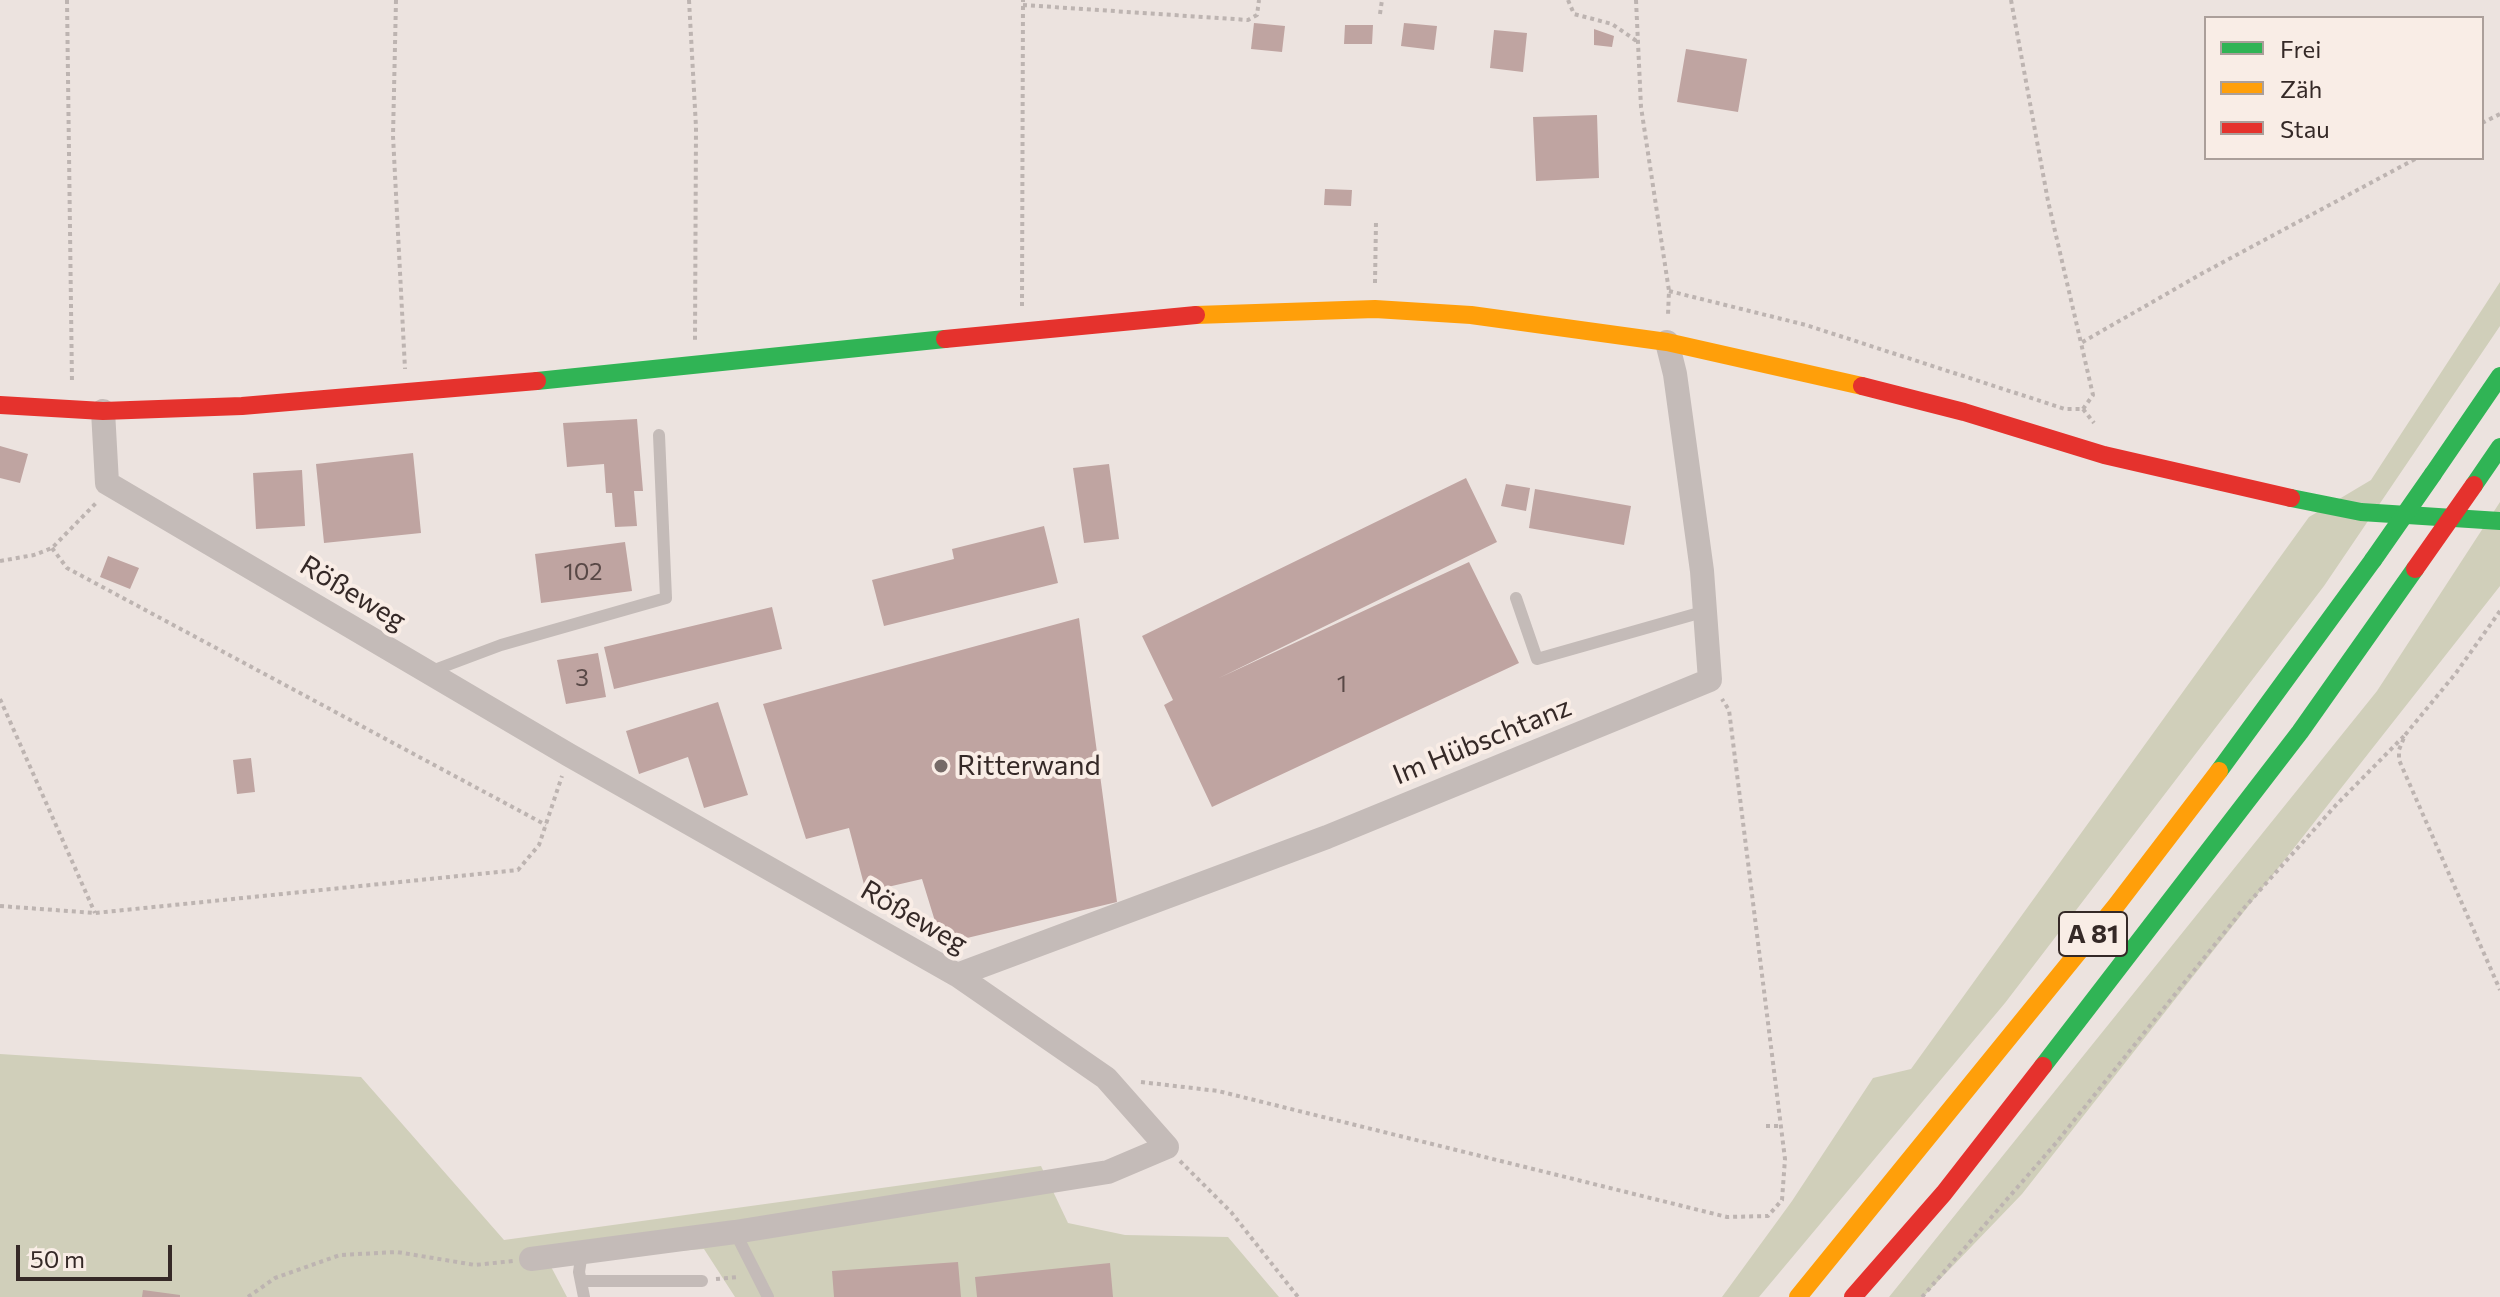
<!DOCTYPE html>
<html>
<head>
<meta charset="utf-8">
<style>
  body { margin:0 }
  #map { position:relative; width:2500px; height:1297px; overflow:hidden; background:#ece3df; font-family:Commissioner,sans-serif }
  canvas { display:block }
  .legend { position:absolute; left:2204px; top:16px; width:280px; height:144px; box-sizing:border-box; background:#f9ede6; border:2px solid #ab9f9a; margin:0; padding:10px 14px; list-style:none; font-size:24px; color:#352927 }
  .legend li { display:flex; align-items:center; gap:16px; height:40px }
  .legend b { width:40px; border:2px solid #ab9f9a }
  .scale { position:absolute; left:16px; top:1245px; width:156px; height:36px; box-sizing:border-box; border:4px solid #352927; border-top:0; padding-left:10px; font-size:24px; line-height:28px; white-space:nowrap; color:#352927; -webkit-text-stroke:6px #f9ede6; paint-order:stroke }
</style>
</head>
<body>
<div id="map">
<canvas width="2500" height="1297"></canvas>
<ul class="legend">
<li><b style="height:10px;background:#30b455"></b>Frei</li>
<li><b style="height:10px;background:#ff9f0a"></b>Zäh</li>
<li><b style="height:10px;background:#e5322d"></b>Stau</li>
</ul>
<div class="scale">50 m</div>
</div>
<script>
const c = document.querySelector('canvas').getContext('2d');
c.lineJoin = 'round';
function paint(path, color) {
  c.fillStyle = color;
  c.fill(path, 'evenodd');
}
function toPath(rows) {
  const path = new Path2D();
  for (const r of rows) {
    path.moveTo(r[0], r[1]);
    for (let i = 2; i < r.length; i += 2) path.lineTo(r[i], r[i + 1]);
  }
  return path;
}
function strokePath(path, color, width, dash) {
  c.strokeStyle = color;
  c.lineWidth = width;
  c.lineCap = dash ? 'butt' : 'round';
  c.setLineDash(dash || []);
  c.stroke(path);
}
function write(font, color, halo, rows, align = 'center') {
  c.font = font + ' Commissioner,sans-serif';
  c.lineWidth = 8;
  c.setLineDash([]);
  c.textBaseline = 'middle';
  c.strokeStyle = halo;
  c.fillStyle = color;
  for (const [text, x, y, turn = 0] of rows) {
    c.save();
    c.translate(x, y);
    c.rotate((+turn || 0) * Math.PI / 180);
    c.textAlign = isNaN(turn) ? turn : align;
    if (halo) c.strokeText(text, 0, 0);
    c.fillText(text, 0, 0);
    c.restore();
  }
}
const green = toPath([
  [2500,282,2500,326,2324,586,2005,1003,1759,1297,1722,1297,1792,1201,1873,1078,1911,1069,2309,517,2371,480],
  [2500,502,2500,586,2022,1194,1923,1297,1889,1297,2377,691],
  [0,1054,361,1077,504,1240,1041,1166,1068,1223,1125,1235,1228,1237,1279,1297,735,1297,704,1249,548,1261,567,1297,0,1297]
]);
const building = toPath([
  [1254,23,1285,26,1282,52,1251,49],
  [1404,23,1437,26,1434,50,1401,46],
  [1345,25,1373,25,1372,44,1344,44],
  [1594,29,1614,36,1612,47,1594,45],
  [1494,30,1527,33,1523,72,1490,68],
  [1686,49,1747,59,1738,112,1677,102],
  [1597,115,1599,178,1536,181,1533,117],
  [1325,189,1352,190,1351,206,1324,205],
  [637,419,643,491,634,491,637,526,615,527,612,493,606,493,604,464,567,467,563,423],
  [0,446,28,454,20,483,0,478],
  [413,453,421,533,324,543,316,464],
  [1109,464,1119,539,1084,543,1073,468],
  [302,470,305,526,256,529,253,473],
  [1466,478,1497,542,1219,678,1469,562,1519,663,1212,807,1164,705,1173,700,1142,636],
  [1506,484,1530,488,1526,511,1501,506],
  [1535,489,1631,506,1624,545,1529,528],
  [1044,526,1058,583,884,626,872,580,954,559,952,549],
  [625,542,632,591,541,603,535,554],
  [108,556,139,568,130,589,100,577],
  [772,607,782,649,614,689,604,647],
  [1079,618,1117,902,942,944,922,879,866,892,849,828,806,839,763,704],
  [598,653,606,697,566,704,557,660],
  [718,702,748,795,704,808,688,757,639,774,626,731],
  [251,758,255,792,237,794,233,760],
  [958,1262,961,1297,834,1297,832,1271],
  [1110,1263,1113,1297,977,1297,975,1277],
  [143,1290,180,1295,180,1297,142,1297]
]);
const path = toPath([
  [67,0,72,383],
  [396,0,393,136,405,369],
  [689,0,696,127,695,341],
  [1568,0,1574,14,1612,24,1638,42],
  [1636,0,1641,107,1669,291,1668,315],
  [2011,0,2048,201,2081,343],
  [1023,5,1248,20,1257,15,1259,0],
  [1380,14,1382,0],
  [2482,123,2500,114],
  [1375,283,1376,221],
  [1669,291,1806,325,2065,409,2083,409],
  [1022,306,1023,0],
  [2083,409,2093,395,2081,343,2201,274,2417,158],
  [2083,409,2094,423],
  [52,548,67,568,546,825],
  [0,561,34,555,52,548,96,503],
  [2500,611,2456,673,2405,735,2399,750,2399,760,2500,990],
  [0,699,95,913],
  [0,906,95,913,518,870,539,845,562,776],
  [1141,1082,1218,1091,1727,1217,1768,1216,1782,1200,1785,1159,1729,710,1722,699],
  [1766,1126,1780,1126],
  [1180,1161,1231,1212,1298,1297],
  [716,1279,739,1277],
  [248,1297,275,1278,340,1255,397,1252,475,1265,513,1261],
  [1922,1297,2056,1143,2244,908,2337,804,2405,735]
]);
const lane = toPath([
  [1516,598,1537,659,1706,611],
  [429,672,501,645,666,598,659,435],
  [735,1232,768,1297],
  [582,1252,579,1272,584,1297],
  [581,1281,702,1281]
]);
const street = toPath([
  [103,411,107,483,569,755,957,975,1106,1078,1167,1147,1108,1172,735,1232,531,1259],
  [957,975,1327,837,1710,680,1702,571,1675,374,1667,342]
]);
const fast = toPath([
  [537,381,945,339],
  [2433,474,2500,376],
  [2474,485,2500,447],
  [2291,498,2361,512,2500,521],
  [2219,771,2373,560],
  [2043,1066,2300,732,2415,569]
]);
const slow = toPath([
  [1196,315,1375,309,1471,315,1667,342,1862,386],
  [1798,1297,2115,907,2219,771]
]);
const jam = toPath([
  [945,339,1196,315],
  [1862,386,1964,412,2104,455,2291,498],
  [0,405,103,411,242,406,537,381],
  [1853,1297,1944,1193,2043,1066]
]);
const fastBridge = toPath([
  [2373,560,2433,474]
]);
const jamBridge = toPath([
  [2415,569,2474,485]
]);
const markers = [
  [941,766,8,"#756a67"]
];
const numberNames = [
  ["102",583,572],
  ["3",582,678],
  ["1",1342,684]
];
const shields = [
  [2093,934,68]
];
const shieldNames = [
  ["A 81",2093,934]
];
const streetNames = [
  ["Rößeweg",353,593,31],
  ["Im Hübschtanz",1482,741,-22],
  ["Rößeweg",914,917,30]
];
const poiNames = [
  ["Ritterwand",957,766]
];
paint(green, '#d0cfba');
paint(building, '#bfa4a1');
strokePath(path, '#bdb4b1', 4, [4, 4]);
strokePath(lane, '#c4bbb8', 12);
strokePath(street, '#c4bbb8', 24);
strokePath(fast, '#30b455', 18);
strokePath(slow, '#ff9f0a', 18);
strokePath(jam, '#e5322d', 18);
strokePath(fastBridge, '#30b455', 18);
strokePath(jamBridge, '#e5322d', 18);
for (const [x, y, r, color] of markers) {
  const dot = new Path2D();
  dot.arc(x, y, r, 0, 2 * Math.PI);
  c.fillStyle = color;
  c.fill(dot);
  strokePath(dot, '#f9ede6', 3);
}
write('24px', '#584846', null, numberNames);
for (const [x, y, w] of shields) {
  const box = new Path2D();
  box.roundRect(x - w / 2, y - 22, w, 44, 6);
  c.fillStyle = '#f9ede6';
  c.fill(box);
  strokePath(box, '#352927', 2);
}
write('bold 26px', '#352927', null, shieldNames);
write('28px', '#352927', '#f9ede6', streetNames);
write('28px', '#352927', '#f9ede6', poiNames, 'left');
</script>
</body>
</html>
